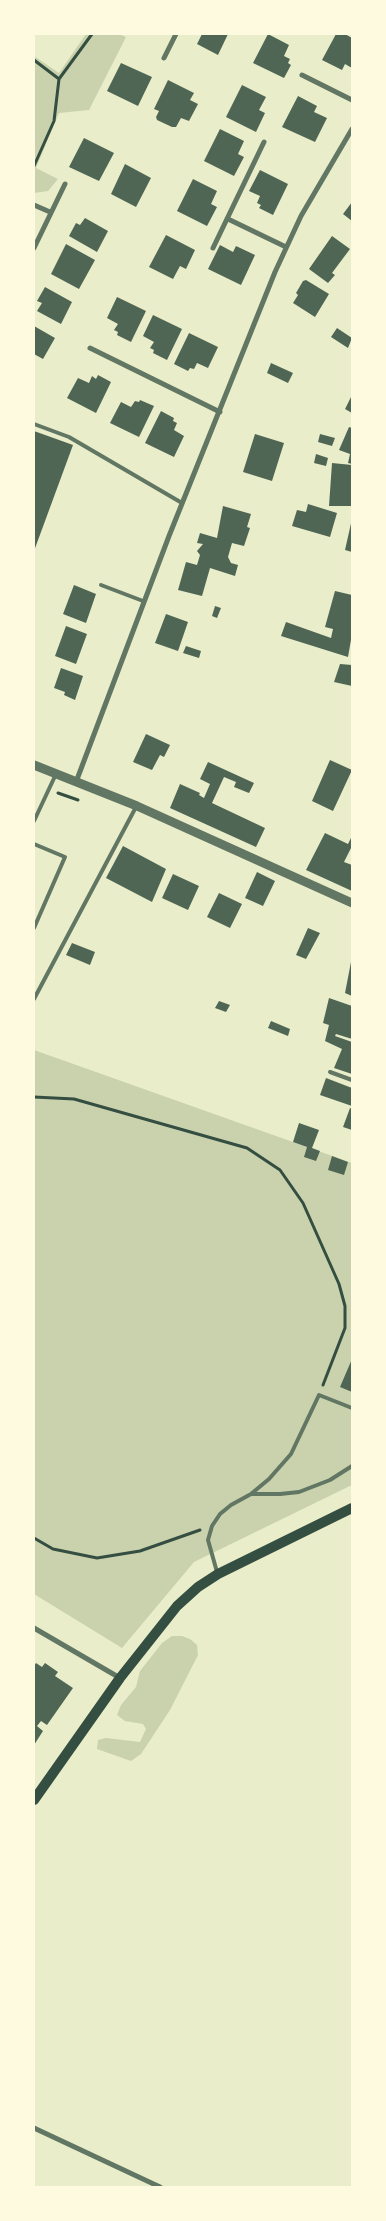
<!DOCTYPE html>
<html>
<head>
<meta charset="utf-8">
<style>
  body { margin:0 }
  #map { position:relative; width:386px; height:2221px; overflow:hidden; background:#e9edc9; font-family:"Exo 2",sans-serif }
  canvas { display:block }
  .frame { position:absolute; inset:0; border:35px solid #fefae0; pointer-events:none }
</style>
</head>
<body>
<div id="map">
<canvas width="386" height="2221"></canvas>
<div class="frame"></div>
</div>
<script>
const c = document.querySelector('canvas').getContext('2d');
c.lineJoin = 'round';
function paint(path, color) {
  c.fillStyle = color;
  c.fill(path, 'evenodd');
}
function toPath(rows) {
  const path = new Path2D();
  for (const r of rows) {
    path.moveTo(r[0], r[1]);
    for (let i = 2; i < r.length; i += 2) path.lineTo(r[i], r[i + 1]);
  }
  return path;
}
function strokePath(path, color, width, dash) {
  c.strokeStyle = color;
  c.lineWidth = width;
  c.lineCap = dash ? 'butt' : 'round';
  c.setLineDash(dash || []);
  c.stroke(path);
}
const green = toPath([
  [86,34,119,34,126,37,89,110,59,113,36,168,58,179,48,191,34,193,34,56,59,73],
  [34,1050,352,1163,352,1485,194,1562,122,1648,34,1594],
  [172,1636,182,1636,190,1639,197,1645,198,1655,170,1710,141,1754,131,1761,97,1749,98,1740,106,1738,140,1742,146,1729,143,1724,125,1721,117,1715,121,1705,136,1687,140,1671,162,1643]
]);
const building = toPath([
  [202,34,228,34,218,55,197,44],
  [268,34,289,45,284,56,290,59,288,63,291,65,284,78,253,63],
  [336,34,345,34,352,38,352,68,345,64,342,70,322,60],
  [121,63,152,77,138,106,107,91],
  [168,80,194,93,190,100,198,104,189,121,181,118,176,127,172,127,157,120,156,117,159,111,154,109],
  [242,85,266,97,259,110,265,113,256,132,226,117],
  [298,96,317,106,314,112,327,118,315,142,282,127],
  [220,129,244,141,238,154,244,157,234,176,204,161],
  [84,138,114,153,99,181,69,167],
  [125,164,151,178,136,207,111,194],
  [260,170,288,184,273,215,259,208,261,205,257,203,260,196,249,191],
  [193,179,217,191,211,204,217,207,207,226,177,211],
  [352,202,352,221,343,214],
  [85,218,108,231,97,252,69,236,76,223,80,225],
  [166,235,195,250,186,269,180,266,173,279,149,267],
  [332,236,350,249,332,273,335,275,328,283,309,269],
  [66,244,95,260,79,289,51,274],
  [220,245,233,252,236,246,255,255,241,285,208,269],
  [306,280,329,294,315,317,293,303,298,295,296,293,303,281],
  [45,287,72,302,61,324,37,311,42,303,37,301],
  [117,297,146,311,131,342,117,335,118,332,114,330,118,324,107,318],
  [153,315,182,329,167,360,153,353,154,350,150,348,154,342,143,336],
  [34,326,55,338,43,359,34,354],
  [337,328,352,338,348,348,331,337],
  [189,333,218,347,208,368,197,363,194,369,190,368,188,371,174,364],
  [271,363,293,373,288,383,267,373],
  [98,375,111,382,96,413,67,398,78,378,89,383,92,376,96,379],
  [351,397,352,398,352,413,345,409],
  [140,400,154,406,139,437,110,423,121,402,131,407,135,401,139,402],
  [161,411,174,418,173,421,177,423,174,430,184,436,174,457,145,443],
  [349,427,352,428,352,464,348,463,350,454,339,450],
  [34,431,73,445,34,551],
  [255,434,284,443,272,481,243,472],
  [320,434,335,438,332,446,318,442],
  [316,454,328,458,326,466,314,463],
  [332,463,352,465,352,506,329,506],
  [308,504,337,513,330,537,292,526,297,510,306,512],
  [223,506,251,514,247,527,250,528,244,546,232,543,228,557,231,563,238,565,235,576,210,568,202,596,178,590,186,562,197,565,200,555,197,551,203,544,197,543,200,533,217,538],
  [352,519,352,552,345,550],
  [74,585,96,594,86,623,63,614],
  [335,591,352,595,352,634,348,657,281,636,286,622,331,638,333,629,325,627],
  [215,606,221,608,217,618,212,616],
  [166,614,188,622,178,651,155,643],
  [66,626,87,634,76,664,55,656],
  [186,646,201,651,199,658,183,653],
  [340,664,352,665,352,686,334,682],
  [61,668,83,676,75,700,64,695,65,692,54,688],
  [146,734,170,745,164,757,160,755,152,770,133,762],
  [330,760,352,770,333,811,312,801],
  [208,762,254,783,249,793,234,787,236,782,224,777,212,803,265,828,256,847,170,808,180,784,200,793,199,795,204,798,210,784,200,779],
  [325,833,348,844,352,836,352,846,344,862,352,865,352,891,306,870],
  [123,846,166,869,152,902,106,878],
  [257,872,275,881,263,906,245,898],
  [173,874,199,886,188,910,162,898],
  [219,893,242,904,230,928,207,917],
  [308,928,320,933,306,959,296,955],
  [72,943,95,952,90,965,66,955],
  [351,962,352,962,352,996,345,993],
  [329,998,352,1006,352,1039,336,1034,335,1036,352,1042,352,1074,334,1068,342,1049,325,1041,329,1025,323,1023],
  [219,1001,230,1005,226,1012,215,1008],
  [271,1021,290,1029,288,1036,268,1028],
  [326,1078,352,1088,352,1106,320,1095],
  [350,1108,352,1109,352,1130,343,1127],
  [299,1123,319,1130,312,1148,320,1151,316,1161,304,1157,307,1147,293,1142],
  [332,1156,348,1162,344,1175,328,1170],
  [352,1359,352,1392,340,1387],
  [36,1663,42,1667,45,1663,58,1672,55,1676,73,1688,47,1725,41,1721,37,1726,43,1731,34,1745,34,1666]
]);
const path = toPath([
  [34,60,59,79],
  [34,166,54,121,59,79,92,34],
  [58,793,78,800],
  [34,1097,74,1099,247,1148,280,1170,303,1203,339,1284,345,1306,345,1328,323,1385],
  [34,1538,53,1549,97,1558,140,1551,200,1530]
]);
const service = toPath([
  [34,424,69,437,182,503],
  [101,585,143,601],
  [34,821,56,774],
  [34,844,65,857,34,928],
  [34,999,136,807],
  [330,1072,352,1080],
  [251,1494,280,1494,299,1492,330,1480,352,1466],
  [217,1572,208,1540,212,1526,220,1514,231,1505,251,1494,269,1479,291,1454,319,1395,352,1408]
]);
const minor = toPath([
  [164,58,176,34],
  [302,75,352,100],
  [34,205,50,212],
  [228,219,286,247],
  [34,248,65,184],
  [213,248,264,142],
  [90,348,220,412],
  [76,782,169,536,275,272,301,216,352,129],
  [34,1628,120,1678],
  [34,2128,160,2187]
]);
const tertiary = toPath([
  [34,765,137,806,352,903]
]);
const secondary = toPath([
  [34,1800,120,1678,177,1606,198,1587,218,1574,352,1508]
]);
paint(green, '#cad2ad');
paint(building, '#4f6655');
strokePath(path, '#344e41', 3);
strokePath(service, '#617663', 4);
strokePath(minor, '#617663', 5);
strokePath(tertiary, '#617663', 9);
strokePath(secondary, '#344e41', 10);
</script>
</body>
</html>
